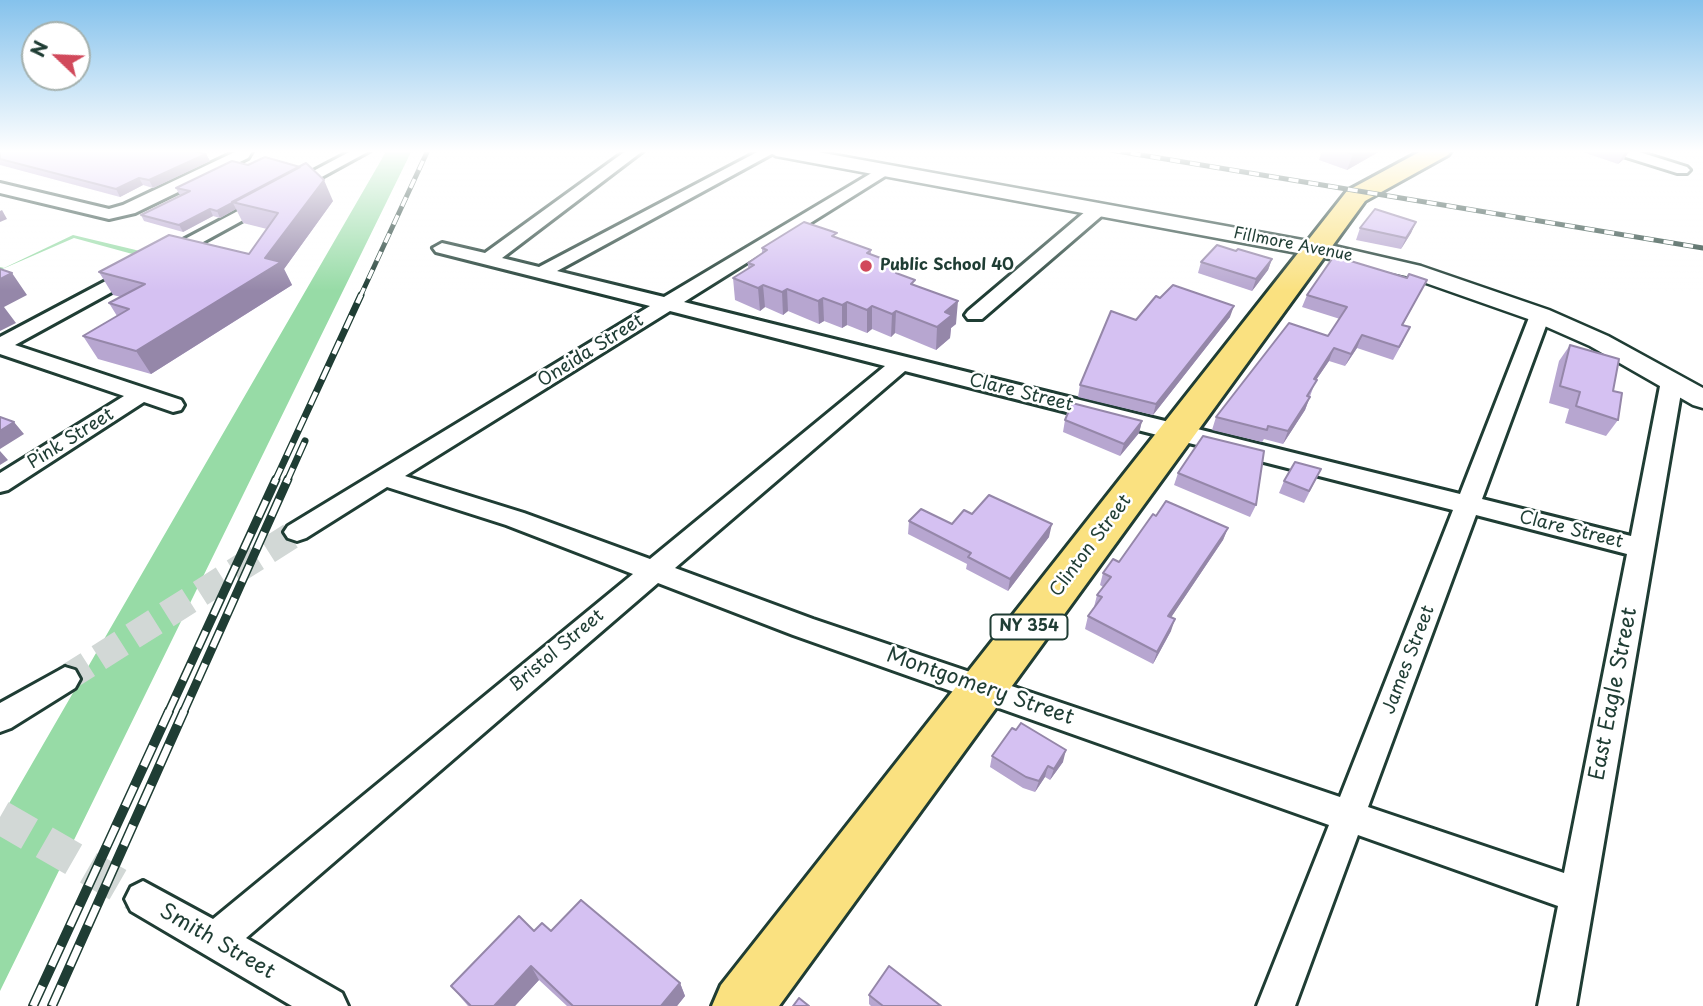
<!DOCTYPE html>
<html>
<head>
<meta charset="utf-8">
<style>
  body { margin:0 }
  #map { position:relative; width:1703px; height:1006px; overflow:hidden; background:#fff; font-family:"Playpen Sans",sans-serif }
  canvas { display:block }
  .north { position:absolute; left:21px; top:21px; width:70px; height:70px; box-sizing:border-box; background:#fff; border:2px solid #a5b1ae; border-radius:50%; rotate:293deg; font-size:19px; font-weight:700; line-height:28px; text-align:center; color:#1f3d34 }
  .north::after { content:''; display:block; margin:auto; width:24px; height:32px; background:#d1495b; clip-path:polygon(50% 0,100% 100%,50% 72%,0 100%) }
</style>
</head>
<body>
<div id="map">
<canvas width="1703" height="1006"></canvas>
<div class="north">N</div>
</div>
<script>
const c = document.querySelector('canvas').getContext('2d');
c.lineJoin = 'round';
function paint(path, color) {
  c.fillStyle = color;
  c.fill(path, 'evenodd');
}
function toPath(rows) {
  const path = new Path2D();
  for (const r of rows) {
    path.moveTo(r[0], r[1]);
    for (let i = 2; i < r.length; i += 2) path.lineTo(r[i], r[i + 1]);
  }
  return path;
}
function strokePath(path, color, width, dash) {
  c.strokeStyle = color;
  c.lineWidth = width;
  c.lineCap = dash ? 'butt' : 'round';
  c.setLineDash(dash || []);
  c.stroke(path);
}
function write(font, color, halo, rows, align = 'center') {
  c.font = font + ' "Playpen Sans",sans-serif';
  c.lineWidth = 5;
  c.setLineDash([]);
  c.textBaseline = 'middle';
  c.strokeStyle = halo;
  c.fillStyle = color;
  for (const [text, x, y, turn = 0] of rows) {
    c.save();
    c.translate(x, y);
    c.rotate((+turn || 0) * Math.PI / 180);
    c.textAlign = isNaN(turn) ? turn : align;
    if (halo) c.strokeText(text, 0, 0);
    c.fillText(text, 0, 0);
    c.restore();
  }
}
const green = toPath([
  [387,150,412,150,0,991,0,819],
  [73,235,140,251,136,255,74,238,0,270,0,267,4,268]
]);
const minorTunnelFar1 = toPath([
  [65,679,297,532]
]);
const minorTunnel = toPath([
  [0,817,143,899]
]);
const minor = toPath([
  [239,150,253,150,248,158,135,213,109,219,0,193,0,183,109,209,123,205,239,150],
  [353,150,371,150,15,345,181,400,184,405,181,410,173,412,144,402,8,490,0,492,0,473,124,396,0,354,0,337,353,150],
  [627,150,644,150,502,258,539,267,761,150,779,150,557,271,664,297,885,165,893,170,890,173,684,302,1460,494,1530,315,1540,309,1547,311,1550,315,1482,499,1631,536,1661,381,1665,376,1672,375,1679,376,1683,381,1576,1006,1538,1006,1558,906,1358,835,1295,1006,1257,1006,1329,825,793,635,658,583,246,938,342,993,348,1006,292,1006,131,911,125,899,131,887,143,881,213,919,633,574,506,525,387,487,306,538,297,541,288,538,284,532,288,526,650,306,436,252,433,248,442,243,485,253,627,150],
  [670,311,885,366,650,559,524,513,405,476,670,311],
  [905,371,1453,510,1340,797,813,619,675,568,905,371],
  [1476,515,1627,554,1564,873,1368,807,1476,515],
  [1611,150,1633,150,1687,167,1690,170,1687,173,1677,173,1613,153,1611,150],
  [1099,204,1107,209,1105,213,982,319,968,319,965,315,968,311,1093,205,1099,204],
  [65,667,75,670,80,679,75,688,11,728,0,732,0,703,65,667]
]);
const tertiary = toPath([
  [766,150,807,150,1330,245,1421,266,1549,310,1608,336,1703,388,1703,408,1693,405,1590,346,1531,320,1406,276,1330,259,776,156,766,150]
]);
const primary = toPath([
  [1423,150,1452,150,1448,155,1365,201,779,1006,712,1006,721,985,1347,191,1423,150]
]);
const railFar3 = toPath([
  [1111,150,1703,248],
  [360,297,428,150]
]);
const railFar2 = toPath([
  [275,481,361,295],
  [287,481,305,441]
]);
const railFar1 = toPath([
  [168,713,276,479],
  [183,713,288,479]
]);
const rail = toPath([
  [33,1006,169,711],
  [52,1006,184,711]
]);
const wall = toPath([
  [0,150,206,154,210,161,153,188,143,185,120,197,0,165],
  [1322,150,1382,150,1347,170,1319,160],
  [1577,150,1630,150,1624,159,1618,164],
  [176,188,333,201,284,269,292,285,151,374,98,359,83,336,117,316,109,303,121,297,113,295,99,272,249,254,267,229,243,223,236,209,220,218,213,216,183,232,144,221,141,215,182,195,179,194],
  [1416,222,1411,233,1401,249,1356,240,1360,228],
  [837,238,871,250,871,255,886,260,886,265,915,285,956,324,951,328,950,338,936,350,895,333,891,337,872,329,867,333,847,325,842,328,824,321,819,324,788,311,783,315,765,307,760,311,735,300,733,278,748,268,748,263,762,254,762,248],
  [1236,251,1272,259,1268,270,1252,291,1198,273,1201,262],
  [1407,278,1427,280,1403,325,1404,340,1393,360,1357,348,1345,366,1329,361,1316,380,1305,410,1283,444,1264,439,1262,442,1212,430,1216,417,1328,336,1340,319,1302,307,1307,295],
  [1230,317,1153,415,1078,397,1080,385,1136,320],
  [1570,345,1613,391,1618,420,1606,436,1565,423,1569,409,1549,403,1559,361],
  [1065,420,1142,421,1139,433,1120,456,1063,432],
  [1321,469,1304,503,1279,493,1284,481],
  [1178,473,1256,505,1250,517,1174,485],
  [972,514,1049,537,1008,591,966,569,967,564,908,534,909,521,952,524],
  [1156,516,1228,528,1223,540,1171,617,1171,631,1153,664,1085,629,1088,616,1095,608,1094,607,1097,595,1103,587,1100,585,1103,573,1119,562],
  [992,756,1063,762,1050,780,1045,777,1035,792,1023,788,990,767],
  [534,931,551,931,680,983,685,996,677,1006,567,1006,539,980,515,1006,468,1006,451,986],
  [869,995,941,1006,871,1006,869,1004]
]);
const shadedWall = toPath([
  [1360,150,1382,150,1347,170,1353,154],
  [1628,150,1630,150,1624,159,1618,164,1625,152],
  [206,154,210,161,153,188,149,180],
  [139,178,143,185,120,197,116,189],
  [324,180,333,201,284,269,292,285,151,374,136,351,265,258],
  [233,203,236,209,220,218,217,211],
  [210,209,213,216,183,232,179,225],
  [2,210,7,219,0,222,0,211],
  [1416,222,1411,233,1401,249,1406,238],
  [1272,259,1268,270,1252,291,1256,279],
  [0,270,12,273,27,295,4,307,16,323,0,331],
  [763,285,765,307,760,311,758,288],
  [787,289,788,311,783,315,782,292],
  [823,298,824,321,819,324,818,301],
  [958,301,956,324,951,328,950,338,936,350,937,327,945,312],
  [847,302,847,325,842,328,842,305],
  [872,306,872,329,867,333,867,310],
  [1234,306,1230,317,1153,415,1156,404],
  [896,311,895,333,891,337,892,314],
  [1362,335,1357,348,1345,366,1351,354],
  [1334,348,1329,361,1308,392,1314,379],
  [1310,397,1305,410,1283,444,1288,431],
  [1142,421,1139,433,1120,456,1124,444],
  [14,422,24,434,0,449,0,431],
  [0,451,8,460,0,465],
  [1052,524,1049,537,1008,591,1010,579],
  [1228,528,1223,540,1164,628,1168,616],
  [1175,619,1171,631,1153,664,1157,652],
  [1066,750,1063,762,1050,780,1054,769],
  [1048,766,1045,777,1035,792,1039,781],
  [531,966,539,980,515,1006,494,1006],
  [680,983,685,996,677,1006,661,1006]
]);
const building = toPath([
  [0,150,191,150,206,154,149,180,139,178,116,189,0,159,0,150],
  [1340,150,1360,150,1353,154,1340,150],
  [265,157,300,167,217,211,210,209,179,225,141,215,190,191,176,188,232,161,248,165,265,157],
  [306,163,324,180,265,258,281,262,136,351,83,336,129,309,109,303,145,284,99,272,169,235,249,254,278,213,232,202,306,163],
  [1375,209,1416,222,1406,238,1360,228,1375,209],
  [804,222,837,233,832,236,871,250,867,253,886,260,881,263,900,270,896,273,915,280,911,284,958,301,945,312,952,315,937,327,896,311,892,314,872,306,867,310,847,302,842,305,823,298,818,301,787,289,782,292,763,285,758,288,733,278,754,265,748,263,767,250,762,248,804,222],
  [1217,245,1236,251,1238,249,1272,259,1256,279,1201,262,1217,245],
  [1334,256,1407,278,1409,274,1427,280,1402,325,1410,327,1399,347,1362,335,1351,354,1334,348,1314,379,1317,380,1307,396,1310,397,1288,431,1268,426,1267,430,1216,417,1289,323,1328,336,1347,307,1307,295,1334,256],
  [0,269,12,273,0,279,0,269],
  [1173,285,1234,306,1156,404,1080,385,1111,311,1136,320,1156,296,1160,298,1173,285],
  [1570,345,1619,359,1613,391,1622,393,1618,420,1576,406,1580,392,1560,386,1570,345],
  [1072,403,1142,421,1124,444,1065,420,1072,403],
  [0,417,14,422,0,431,0,417],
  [1203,436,1264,451,1256,505,1178,473,1203,436],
  [1295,462,1321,469,1309,491,1284,481,1295,462],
  [989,495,1052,524,1010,579,968,557,971,553,909,521,921,509,952,524,964,510,972,514,989,495],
  [1166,501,1228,528,1168,616,1175,619,1157,652,1088,616,1102,597,1097,595,1111,577,1103,573,1113,559,1119,562,1153,514,1156,516,1166,501],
  [1021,723,1066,750,1054,769,1048,766,1039,781,1026,777,992,756,1012,728,1016,730,1021,723],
  [581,900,680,983,661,1006,573,1006,531,966,494,1006,471,1006,451,986,519,916,534,931,542,923,551,931,581,900],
  [889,966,941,1006,883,1006,869,995,889,966],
  [799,998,809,1006,793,1006,799,998]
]);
const markers = [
  [866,266,7,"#d1495b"]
];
const farStreetnames = [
  ["Fillmore Avenue",1293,245,11]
];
const farPoinames = [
  ["Public School 40",880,266]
];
const shields = [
  [1029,627,77]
];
const shieldNames = [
  ["NY 354",1029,627]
];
const streetNames = [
  ["Oneida Street",591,351,-32],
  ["Clare Street",1021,393,14],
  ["Pink Street",71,439,-32],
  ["Clare Street",1571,530,14],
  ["Clinton Street",1091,546,-53],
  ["Bristol Street",557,651,-40],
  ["James Street",1409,660,-69]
];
const nearStreetnames = [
  ["Montgomery Street",980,687,19],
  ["East Eagle Street",1614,694,-79],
  ["Smith Street",217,942,30]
];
paint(green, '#97dba6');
strokePath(minorTunnelFar1, '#d2d8d6', 27, [27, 13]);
strokePath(minorTunnel, '#d2d8d6', 34, [34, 17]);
strokePath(minor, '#1f3d34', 6);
strokePath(tertiary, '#1f3d34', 5);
strokePath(primary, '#1f3d34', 6);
paint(minor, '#fff');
paint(tertiary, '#fff');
paint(primary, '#fae180');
strokePath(railFar3, '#1f3d34', 5);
strokePath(railFar2, '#1f3d34', 7);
strokePath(railFar1, '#1f3d34', 9);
strokePath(rail, '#1f3d34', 10);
strokePath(railFar3, '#fff', 3.5, [10]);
strokePath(railFar2, '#fff', 4.5, [14]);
strokePath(railFar1, '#fff', 6, [18]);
strokePath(rail, '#fff', 7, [22]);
paint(wall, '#b7a6d0');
paint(shadedWall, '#9587a9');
paint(building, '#d5c1f2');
strokePath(building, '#9587a9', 2);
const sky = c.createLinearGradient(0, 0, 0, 291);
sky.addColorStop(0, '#85c2ec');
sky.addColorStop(0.52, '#fff');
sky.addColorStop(1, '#ffffff00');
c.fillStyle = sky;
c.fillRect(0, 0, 1703, 291);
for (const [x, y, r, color] of markers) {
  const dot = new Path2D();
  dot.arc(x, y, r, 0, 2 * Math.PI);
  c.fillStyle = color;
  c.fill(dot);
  strokePath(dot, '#fff', 2.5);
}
write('16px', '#1f3d34', '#fff', farStreetnames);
write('bold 16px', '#1f3d34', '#fff', farPoinames, 'left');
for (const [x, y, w] of shields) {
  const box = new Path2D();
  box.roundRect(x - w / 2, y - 12.5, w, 25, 5);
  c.fillStyle = '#fff';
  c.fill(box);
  strokePath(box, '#1f3d34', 2);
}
write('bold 16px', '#1f3d34', null, shieldNames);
write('18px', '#1f3d34', '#fff', streetNames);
write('21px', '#1f3d34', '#fff', nearStreetnames);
</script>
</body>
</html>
